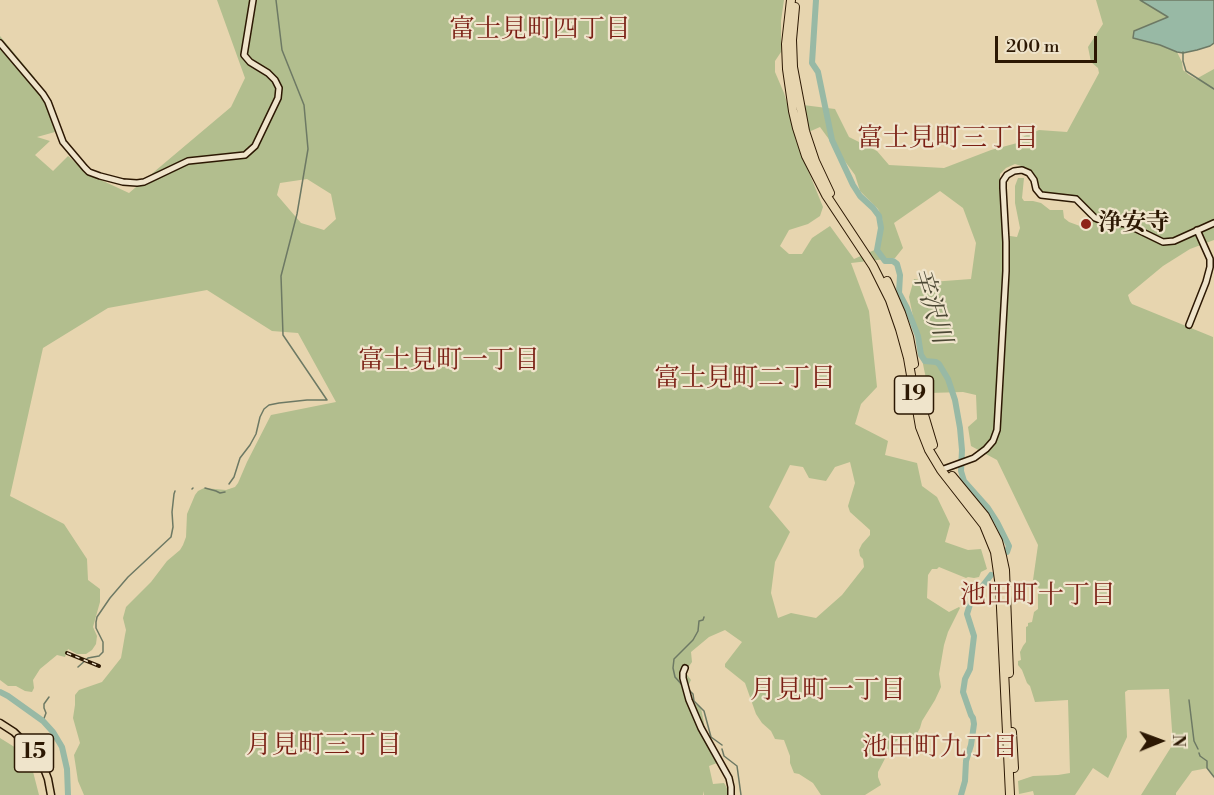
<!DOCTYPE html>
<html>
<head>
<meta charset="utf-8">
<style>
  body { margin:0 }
  #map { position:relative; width:1214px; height:795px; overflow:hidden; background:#e7d5af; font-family:"Libre Bodoni",serif }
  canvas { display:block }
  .north { position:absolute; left:1130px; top:711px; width:60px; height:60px; -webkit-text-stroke:4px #efe4cb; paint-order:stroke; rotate:89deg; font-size:16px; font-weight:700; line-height:24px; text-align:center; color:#2c1803 }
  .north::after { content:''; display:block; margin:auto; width:21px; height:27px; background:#2c1803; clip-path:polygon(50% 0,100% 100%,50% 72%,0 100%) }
  .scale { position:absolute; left:995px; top:36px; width:102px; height:27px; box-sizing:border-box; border:3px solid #2c1803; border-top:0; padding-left:8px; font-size:18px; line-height:21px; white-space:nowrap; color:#2c1803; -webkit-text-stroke:4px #efe4cb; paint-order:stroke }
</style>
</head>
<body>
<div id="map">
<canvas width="1214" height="795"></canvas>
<div class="north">N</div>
<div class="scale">200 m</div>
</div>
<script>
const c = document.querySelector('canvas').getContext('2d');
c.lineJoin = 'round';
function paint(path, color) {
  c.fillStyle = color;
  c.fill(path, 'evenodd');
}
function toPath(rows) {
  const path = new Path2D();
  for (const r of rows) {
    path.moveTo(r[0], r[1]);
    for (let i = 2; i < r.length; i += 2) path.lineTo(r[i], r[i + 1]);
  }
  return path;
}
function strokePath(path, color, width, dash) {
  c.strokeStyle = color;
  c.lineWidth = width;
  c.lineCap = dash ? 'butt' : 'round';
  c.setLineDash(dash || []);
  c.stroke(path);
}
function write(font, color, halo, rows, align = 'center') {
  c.font = font + ' "Libre Bodoni","Noto Serif JP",serif';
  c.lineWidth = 4.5;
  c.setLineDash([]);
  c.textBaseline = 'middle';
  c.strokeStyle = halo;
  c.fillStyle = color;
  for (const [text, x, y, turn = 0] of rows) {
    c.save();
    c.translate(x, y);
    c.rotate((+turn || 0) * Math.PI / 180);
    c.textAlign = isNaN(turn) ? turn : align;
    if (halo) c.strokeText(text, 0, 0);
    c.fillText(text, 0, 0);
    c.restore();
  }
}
const green = toPath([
  [217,0,784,0,781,21,781,52,775,61,775,72,784,93,787,103,835,109,849,137,877,151,889,165,944,168,991,150,1021,142,1024,136,1039,130,1067,132,1099,73,1098,68,1091,62,1088,47,1103,24,1096,0,1140,0,1167,15,1169,16,1167,18,1135,30,1133,38,1160,45,1177,52,1182,62,1183,70,1189,75,1196,79,1214,69,1214,240,1190,249,1163,266,1128,295,1130,301,1132,304,1213,337,1214,777,1208,768,1192,771,1176,793,1176,795,1141,795,1173,744,1169,689,1128,690,1125,692,1127,737,1108,778,1093,768,1075,795,1034,795,1033,791,1019,794,1018,781,1033,776,1058,775,1070,773,1068,700,1035,702,1030,686,1027,683,1022,670,1018,665,1018,661,1021,660,1020,652,1023,646,1026,642,1026,627,1028,626,1028,623,1032,622,1034,612,1038,609,1038,593,1040,591,1035,581,1033,580,1038,545,997,460,971,446,968,427,977,419,976,395,963,392,929,393,909,297,914,279,931,282,971,279,976,243,963,208,940,191,894,223,903,248,895,258,851,263,869,311,877,387,861,404,855,424,888,441,885,455,917,463,922,486,937,497,950,524,945,542,968,550,981,549,987,569,981,572,979,577,974,578,968,577,966,578,939,567,937,569,932,569,928,575,927,598,949,612,959,607,960,608,948,632,944,645,939,674,941,687,935,700,922,721,920,728,913,741,903,736,896,741,890,749,878,772,878,777,881,785,865,795,821,795,813,783,799,774,794,773,790,763,790,756,784,740,775,739,771,731,762,723,756,714,745,683,725,667,725,664,742,642,725,630,709,637,691,652,692,662,685,672,691,680,688,686,690,692,693,702,701,708,706,733,710,741,717,763,709,766,713,784,724,783,727,788,727,795,704,795,703,791,703,795,84,795,78,781,74,755,80,743,73,718,75,705,75,695,79,690,102,682,121,658,125,635,126,630,123,618,126,607,151,582,167,561,180,550,183,545,186,537,187,514,195,495,198,491,204,488,226,490,235,487,238,483,247,462,271,415,336,402,298,333,272,331,207,290,108,308,43,348,10,496,64,524,87,559,88,580,100,589,100,602,93,627,97,636,96,644,92,650,86,654,77,654,68,649,65,657,57,655,40,669,33,680,34,688,32,692,25,691,16,686,8,686,0,680,0,36,35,78,30,83,43,98,50,113,55,132,37,137,50,141,35,155,53,171,68,156,88,174,129,193,231,107,245,78],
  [820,127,855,175,860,191,878,209,882,218,883,226,879,248,854,259,830,226,812,238,802,254,789,254,780,246,789,230,808,224,820,216,823,207,795,138],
  [1015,164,1027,168,1033,174,1038,189,1043,193,1075,196,1087,206,1095,214,1094,220,1088,229,1069,222,1064,218,1063,210,1050,210,1041,203,1033,201,1024,201,1022,198,1024,178,1018,178,1015,186,1015,203,1020,228,1017,237,1003,235,1000,187,1000,174,1006,168],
  [307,179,331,194,336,219,324,230,301,223,277,195,280,183],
  [850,462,855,483,848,506,850,512,870,530,870,535,862,544,859,550,860,556,863,559,864,567,842,595,816,618,791,613,778,618,771,593,775,562,790,532,769,507,790,465,803,467,809,478,826,481,835,467],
  [0,738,29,756,39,795,0,795]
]);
const water = toPath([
  [1140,0,1214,0,1214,43,1210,46,1197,50,1183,53,1177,52,1160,45,1133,38,1134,31,1168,17,1140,0]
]);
const stream = toPath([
  [276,0,282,50,304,105,308,149,297,214,281,276,283,335,327,400],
  [1183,52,1183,61,1186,71,1214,89],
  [229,484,234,477,240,458,250,445,256,434,260,417,264,409,269,405,279,403,307,400,326,400],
  [205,488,216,491,220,493,225,492],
  [192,489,193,488],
  [78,667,88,658,99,656,103,652,103,642,96,628,96,622,97,617,110,598,128,577,171,537,173,527,172,512,174,494,175,491],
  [683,686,675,677,673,668,674,659,693,640,698,631,699,621,703,620,704,617],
  [689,690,693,694,694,701,704,711,711,737,722,745],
  [1189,700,1194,741,1198,749],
  [43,721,46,713,44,708,44,704,49,697],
  [722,749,724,756,737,766,741,795],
  [1199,753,1200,756,1207,761,1207,768,1214,777]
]);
const river = toPath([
  [816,0,812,63,818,72,832,140,853,185,860,196,873,208,879,216,881,228,877,250,885,261,893,261,897,264,900,275,899,293,907,308,918,336,921,355,925,361,936,362,939,364,948,379,955,400,960,428,962,450,961,471,964,481,988,508,997,522,1009,546,1007,552],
  [0,692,8,696,43,721,53,732,62,747,67,769,68,795],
  [961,795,965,781,966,761,971,745,974,724,973,718,971,715,963,692,965,679,970,669,974,636,967,614,971,601,991,575]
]);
const secondary = toPath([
  [0,43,43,94,48,102,63,142,85,168,89,172,100,176,123,182,137,183,144,182,188,161,245,155,255,146,278,98,279,88,275,80,268,73,250,62,244,55,253,0],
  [1189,325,1206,282,1210,267,1210,259,1197,230],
  [941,470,974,458,986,449,993,441,997,430,1006,271,1006,242,1003,188,1003,181,1007,175,1014,171,1022,170,1029,173,1034,180,1036,189,1041,195,1076,199,1095,218,1100,220,1126,224,1163,242,1174,241,1214,223],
  [685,668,683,673,683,678,689,700,701,728,729,778,731,787,731,795]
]);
const primary = toPath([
  [0,723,14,732,31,749,45,771,48,779,51,795]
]);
const highway = toPath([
  [791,0,786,44,787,69,793,111,797,128,806,156,826,195,873,266,890,300,900,329,908,358,920,427,929,450,941,470,984,525,995,552,1000,587,1010,795],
  [795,7,792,40,793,67,800,104,805,131,815,161,830,193],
  [887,281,901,313,909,337,914,364],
  [921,405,933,445],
  [952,476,985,516,998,541,1002,556,1005,570,1009,673],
  [1012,732,1014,768]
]);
const rail = toPath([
  [67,653,99,666]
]);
const markers = [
  [1086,224,6,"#8f2418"]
];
const shields = [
  [914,395,39],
  [34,753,39]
];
const shieldNames = [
  ["19",914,395],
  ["15",34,753]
];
const poiNames = [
  ["浄安寺",1098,224]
];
const neighbourhoodNames = [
  ["富士見町四丁目",540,31],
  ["富士見町三丁目",948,140],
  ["富士見町一丁目",449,362],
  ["富士見町二丁目",745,380],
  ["池田町十丁目",1038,597],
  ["月見町一丁目",828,692],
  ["月見町三丁目",324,747],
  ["池田町九丁目",940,749]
];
const waterNames = [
  ["辛沢川",930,306,73]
];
paint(green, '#b2be8e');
paint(water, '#98b9a5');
strokePath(water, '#6d7964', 1.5);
strokePath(stream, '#6d7964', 1.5);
strokePath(river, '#98b9a5', 6);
strokePath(secondary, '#2c1803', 8);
strokePath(primary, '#2c1803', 9);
strokePath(highway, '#2c1803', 10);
strokePath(secondary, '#efe4cb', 5);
strokePath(primary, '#e7d5af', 6);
strokePath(highway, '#e7d5af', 8);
strokePath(rail, '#2c1803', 4);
strokePath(rail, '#efe4cb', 1.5, [4.5]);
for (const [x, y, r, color] of markers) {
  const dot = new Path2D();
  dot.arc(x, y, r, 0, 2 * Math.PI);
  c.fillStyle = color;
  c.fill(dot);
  strokePath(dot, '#efe4cb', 2);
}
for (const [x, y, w] of shields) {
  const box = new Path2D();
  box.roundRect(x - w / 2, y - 19, w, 38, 4.5);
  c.fillStyle = '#efe4cb';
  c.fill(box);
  strokePath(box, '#2c1803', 1.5);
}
write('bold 22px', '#2c1803', null, shieldNames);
write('bold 24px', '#2c1803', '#efe4cb', poiNames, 'left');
write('26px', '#7a1f14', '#efe4cb', neighbourhoodNames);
write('italic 26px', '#4c4834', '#efe4cb', waterNames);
</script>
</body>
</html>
